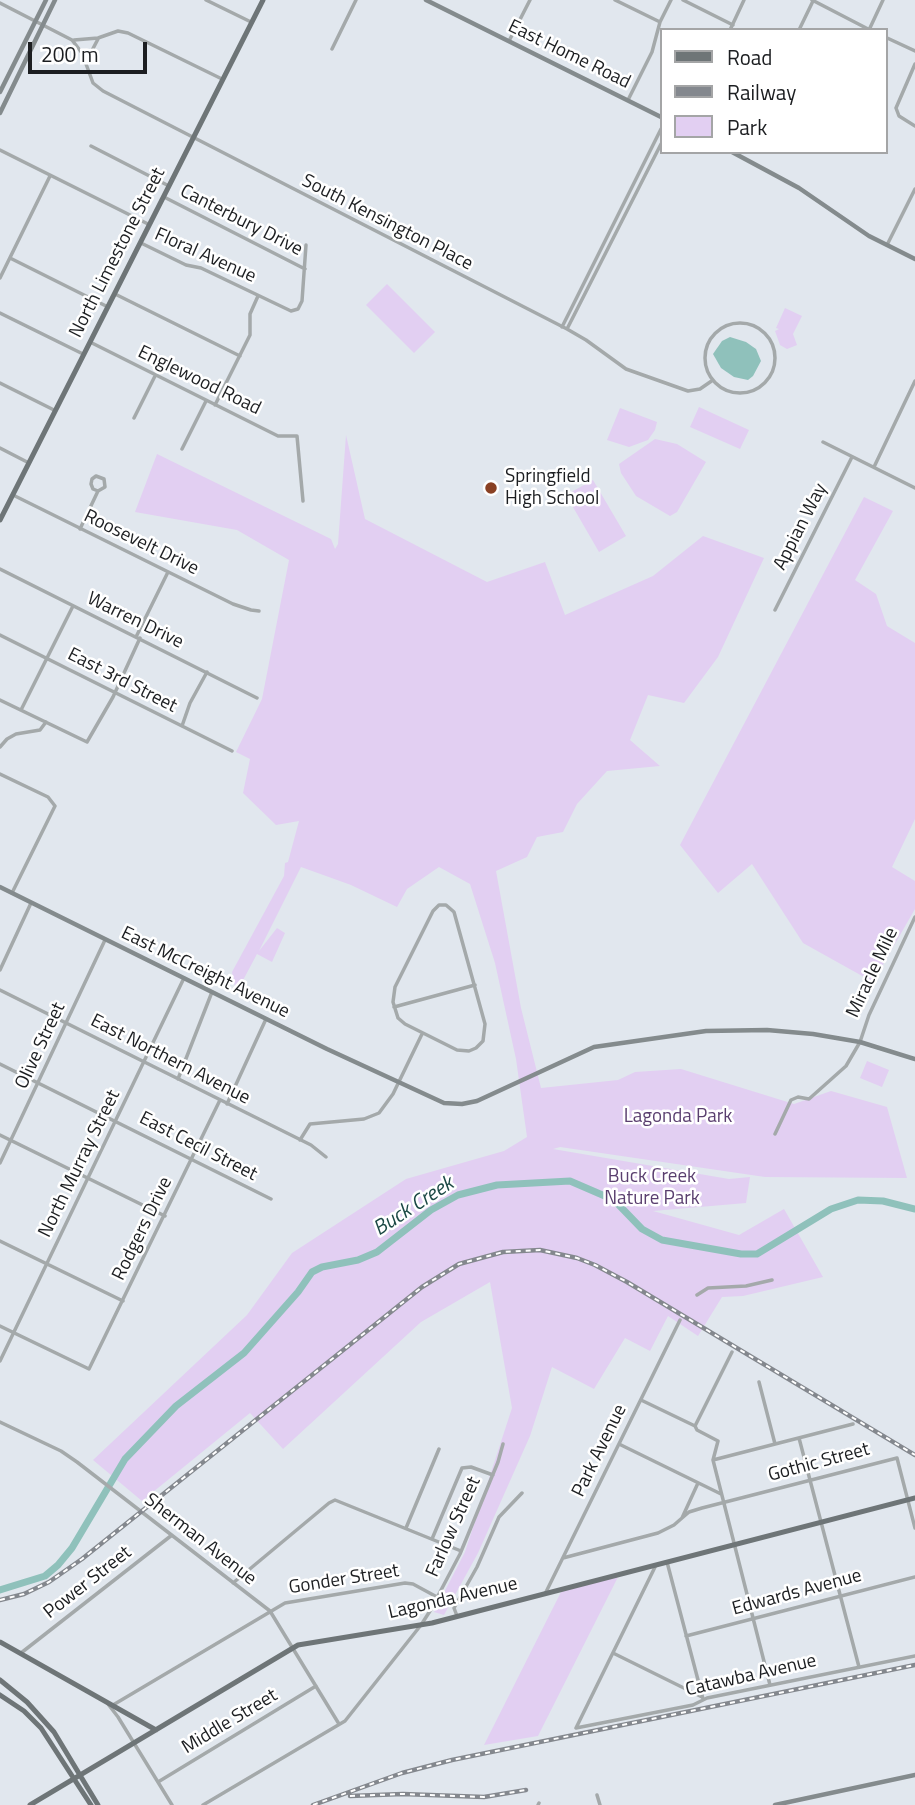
<!DOCTYPE html>
<html>
<head>
<meta charset="utf-8">
<style>
  body { margin:0 }
  #map { position:relative; width:915px; height:1805px; overflow:hidden; background:#e1e7ee; font-family:"Titillium Web",sans-serif }
  canvas { display:block }
  .legend { position:absolute; left:660px; top:28px; width:228px; height:126px; box-sizing:border-box; background:#fff; border:2px solid #a4a5a6; margin:0; padding:9px 12px; list-style:none; font-size:21px; color:#1c1e21 }
  .legend li { display:flex; align-items:center; gap:14px; height:35px }
  .legend b { width:35px; border:2px solid #a4a5a6 }
  .scale { position:absolute; left:28px; top:42px; width:119px; height:32px; box-sizing:border-box; border:4px solid #1c1e21; border-top:0; padding-left:9px; font-size:21px; line-height:24px; white-space:nowrap; color:#1c1e21; -webkit-text-stroke:5px #fff; paint-order:stroke }
</style>
</head>
<body>
<div id="map">
<canvas width="915" height="1805"></canvas>
<ul class="legend">
<li><b style="height:9px;background:#6e7577"></b>Road</li>
<li><b style="height:9px;background:#84888e"></b>Railway</li>
<li><b style="height:19px;background:#e2cff2"></b>Park</li>
</ul>
<div class="scale">200 m</div>
</div>
<script>
const c = document.querySelector('canvas').getContext('2d');
c.lineJoin = 'round';
function paint(path, color) {
  c.fillStyle = color;
  c.fill(path, 'evenodd');
}
function toPath(rows) {
  const path = new Path2D();
  for (const r of rows) {
    if (r.length === 3) {
      path.moveTo(r[0] + r[2], r[1]);
      path.arc(r[0], r[1], r[2], 0, 2 * Math.PI);
      continue;
    }
    path.moveTo(r[0], r[1]);
    for (let i = 2; i < r.length; i += 2) path.lineTo(r[i], r[i + 1]);
  }
  return path;
}
function strokePath(path, color, width, dash) {
  c.strokeStyle = color;
  c.lineWidth = width;
  c.lineCap = dash ? 'butt' : 'round';
  c.setLineDash(dash || []);
  c.stroke(path);
}
function write(font, color, halo, rows, align = 'center') {
  c.font = font + ' "Titillium Web",sans-serif';
  c.lineWidth = 5;
  c.setLineDash([]);
  c.textBaseline = 'middle';
  c.strokeStyle = halo;
  c.fillStyle = color;
  for (const [text, x, y, turn = 0] of rows) {
    c.save();
    c.translate(x, y);
    c.rotate((+turn || 0) * Math.PI / 180);
    c.textAlign = isNaN(turn) ? turn : align;
    if (halo) c.strokeText(text, 0, 0);
    c.fillText(text, 0, 0);
    c.restore();
  }
}
const green = toPath([
  [387,284,435,332,414,353,366,305],
  [785,308,802,316,793,334,797,345,787,349,780,345,775,331,779,329,776,328],
  [699,407,749,430,740,449,690,427],
  [620,408,657,422,655,430,648,440,629,447,607,440],
  [346,435,365,519,487,582,545,562,565,615,653,576,703,536,764,558,718,657,684,703,648,695,630,740,660,766,607,771,577,804,563,832,537,837,527,857,496,871,521,1008,541,1088,618,1080,635,1072,681,1069,794,1104,831,1091,887,1107,907,1178,765,1177,560,1147,553,1149,729,1179,750,1177,746,1203,653,1211,739,1235,784,1209,823,1277,743,1296,722,1297,698,1336,668,1316,650,1351,625,1338,594,1389,552,1367,530,1436,478,1553,444,1615,434,1612,465,1552,512,1408,490,1282,421,1322,283,1449,250,1413,142,1501,93,1460,247,1315,292,1253,406,1179,504,1151,527,1137,516,1059,495,963,470,884,439,867,407,889,397,907,351,885,301,867,259,951,277,928,285,933,272,962,257,954,241,984,235,987,232,972,284,876,285,863,288,862,299,821,276,825,243,793,250,759,236,752,262,699,289,560,237,530,135,512,157,454,331,539,335,549,338,544],
  [655,439,677,444,706,462,677,512,670,516,636,496,621,473,619,464],
  [593,480,626,536,599,552,566,495],
  [864,497,893,511,855,580,876,594,887,626,915,643,915,819,892,867,915,881,915,909,873,982,803,943,752,864,718,893,680,845],
  [867,1061,889,1070,882,1087,860,1078],
  [619,1575,538,1736,484,1745,562,1590]
]);
const water = toPath([
  [730,337,746,342,756,349,761,361,753,376,748,380,734,377,721,368,713,354,722,341]
]);
const river = toPath([
  [0,1590,45,1576,58,1565,72,1548,125,1459,176,1406,244,1353,298,1292,312,1272,322,1267,358,1260,377,1252,431,1210,458,1195,497,1185,570,1181,614,1200,642,1229,662,1240,741,1254,757,1254,831,1209,858,1200,883,1201,915,1209]
]);
const street = toPath([
  [206,0,251,22],
  [615,0,660,22],
  [683,0,733,25],
  [812,0,870,30],
  [0,3,72,40,82,53,93,83,103,91,567,329,586,340,626,369,688,391,700,389,713,380],
  [730,30,744,0],
  [799,30,813,1],
  [869,30,883,0],
  [885,37,915,51],
  [74,40,98,38,118,31,128,33,222,79],
  [509,41,530,0],
  [332,49,356,0],
  [86,62,98,39],
  [915,64,896,108,899,116,915,126],
  [628,100,652,52,660,22,671,0],
  [91,146,169,186],
  [0,150,148,224],
  [164,197,305,269],
  [141,243,186,265,201,268,291,311,298,309,302,301,306,245],
  [887,245,915,189],
  [10,258,108,307],
  [0,278,50,176],
  [115,294,240,356],
  [0,313,83,354],
  [740,358,35],
  [562,327,661,129],
  [567,329,661,144],
  [90,342,278,436,297,436,303,501],
  [0,383,54,410],
  [215,405,250,335,250,314,258,296],
  [134,418,155,376],
  [823,442,915,488],
  [0,448,29,463],
  [182,449,206,401],
  [874,467,915,381],
  [13,495,233,604,251,610,259,611],
  [80,529,98,491,105,487,104,479,96,476,92,479,91,484,93,489,98,491],
  [0,569,257,698],
  [775,610,852,457],
  [0,635,232,751],
  [136,637,168,572],
  [0,700,87,742,113,697,140,638],
  [21,710,73,606],
  [182,726,190,703,207,672],
  [0,747,7,739,16,734,40,730,46,722],
  [0,774,48,797,55,806,12,893],
  [439,905,446,905,454,912,485,1024,483,1041,476,1048,469,1051,457,1050,405,1024,398,1018,393,1002,395,987,433,911,439,905],
  [0,970,31,903],
  [0,990,311,1145,326,1157],
  [394,1007,475,985],
  [0,1064,271,1199],
  [178,1079,212,992],
  [227,1104,266,1019],
  [775,1134,791,1100,798,1097,809,1099,846,1066,860,1042,869,1015,915,917],
  [0,1135,165,1216],
  [300,1140,310,1124,364,1119,379,1113,393,1094,422,1034],
  [0,1163,105,940],
  [0,1241,123,1301],
  [697,1295,708,1288,746,1286,772,1280],
  [0,1326,89,1369,220,1100],
  [0,1361,184,978],
  [759,1382,775,1444],
  [641,1400,695,1426,697,1430,718,1441,713,1460,770,1685],
  [0,1422,61,1451,77,1462,270,1611,339,1724],
  [695,1426,732,1352],
  [799,1438,859,1667],
  [619,1444,721,1494],
  [713,1460,853,1424],
  [682,1518,689,1512,702,1508,897,1458,915,1528],
  [406,1528,439,1449],
  [432,1539,462,1468,471,1467,493,1475],
  [563,1558,658,1533,674,1525,682,1518,698,1483],
  [667,1562,703,1699],
  [656,1565,576,1728,693,1705,707,1698,915,1656],
  [233,1583,329,1503,335,1500,461,1551],
  [546,1592,680,1320],
  [457,1616,454,1608,477,1567,499,1517,522,1493],
  [686,1636,915,1577],
  [21,1653,172,1535],
  [613,1653,702,1697],
  [108,1704,118,1717,172,1805],
  [113,1705,285,1603,405,1583,413,1584,437,1597],
  [158,1782,316,1686],
  [597,1795,600,1805],
  [203,1805,345,1721,421,1625,430,1611,460,1554,498,1462,503,1444],
  [538,1805,539,1803]
]);
const secondary = toPath([
  [426,0,661,117],
  [0,92,46,0],
  [0,113,55,0],
  [732,152,799,188,869,236,915,259],
  [0,887,327,1049,444,1103,462,1104,477,1101,594,1047,706,1031,767,1030,813,1034,860,1042,915,1059],
  [775,1805,915,1775]
]);
const primary = toPath([
  [0,520,263,0],
  [0,1642,156,1730],
  [0,1680,27,1702,54,1732,98,1805],
  [0,1695,24,1711,41,1728,91,1805],
  [30,1805,298,1645,432,1623,915,1498]
]);
const rail = toPath([
  [0,1600,24,1594,49,1582,82,1559,422,1287,459,1264,503,1252,540,1250,577,1258,595,1265,627,1282,915,1455],
  [350,1796,403,1794,484,1797,526,1790],
  [313,1805,402,1773,452,1760,915,1665]
]);
const markers = [
  [491,488,7,"#894023"]
];
const streetNames = [
  ["East Home Road",569,55,26],
  ["Canterbury Drive",241,221,27],
  ["South Kensington Place",387,223,27],
  ["North Limestone Street",118,253,-63],
  ["Floral Avenue",205,256,24],
  ["Englewood Road",199,381,26],
  ["Appian Way",801,527,-63],
  ["Roosevelt Drive",141,543,26],
  ["Warren Drive",135,621,26],
  ["East 3rd Street",122,681,27],
  ["East McCreight Avenue",205,973,26],
  ["Miracle Mile",873,973,-65],
  ["Olive Street",41,1046,-65],
  ["East Northern Avenue",170,1060,27],
  ["East Cecil Street",198,1147,27],
  ["North Murray Street",80,1164,-64],
  ["Rodgers Drive",143,1229,-64],
  ["Park Avenue",600,1451,-64],
  ["Gothic Street",819,1463,-15],
  ["Farlow Street",454,1527,-66],
  ["Sherman Avenue",200,1540,38],
  ["Gonder Street",344,1580,-9],
  ["Power Street",88,1583,-38],
  ["Edwards Avenue",797,1593,-15],
  ["Lagonda Avenue",453,1599,-13],
  ["Catawba Avenue",751,1676,-13],
  ["Middle Street",230,1722,-31]
];
const poiNames = [
  ["Springfield",505,477],
  ["High School",505,499]
];
const parkNames = [
  ["Lagonda Park",678,1117],
  ["Buck Creek",652,1177],
  ["Nature Park",652,1199]
];
const waterNames = [
  ["Buck Creek",414,1207,-33]
];
paint(green, '#e2cff2');
paint(water, '#8fc1bb');
strokePath(river, '#8fc1bb', 7);
strokePath(street, '#a4a9aa', 3.5);
strokePath(secondary, '#848b8d', 4.5);
strokePath(primary, '#6e7577', 5);
strokePath(rail, '#84888e', 4.5);
strokePath(rail, '#fff', 2, [5]);
for (const [x, y, r, color] of markers) {
  const dot = new Path2D();
  dot.arc(x, y, r, 0, 2 * Math.PI);
  c.fillStyle = color;
  c.fill(dot);
  strokePath(dot, '#fff', 2.5);
}
write('19px', '#1c1e21', '#fff', streetNames);
write('19px', '#1c1e21', '#fff', poiNames, 'left');
write('19px', '#5a3f6f', '#fff', parkNames);
write('italic 21px', '#1c4945', '#fff', waterNames);
</script>
</body>
</html>
